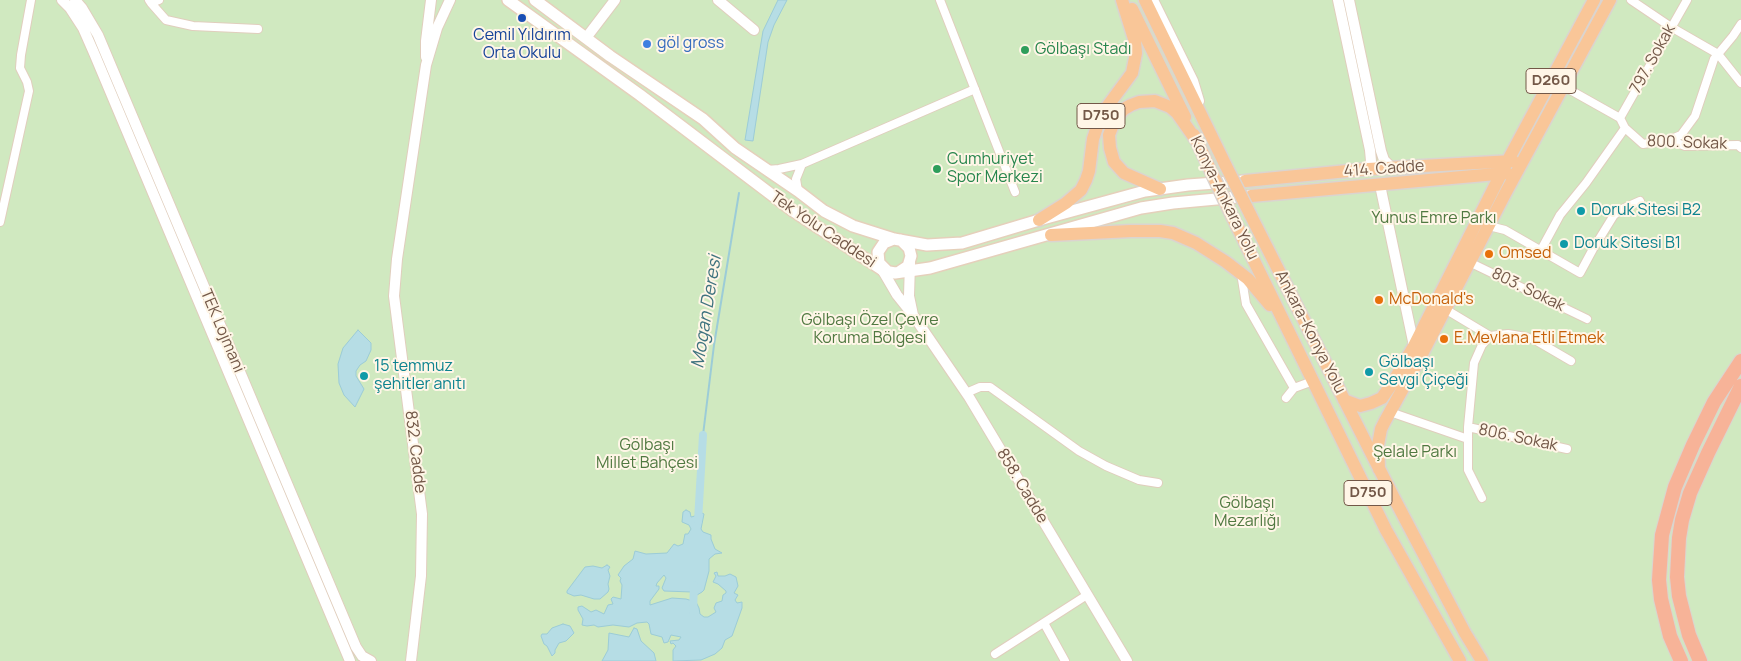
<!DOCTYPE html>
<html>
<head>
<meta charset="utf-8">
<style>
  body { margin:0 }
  canvas { display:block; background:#fcf2e1 }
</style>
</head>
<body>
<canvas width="1741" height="661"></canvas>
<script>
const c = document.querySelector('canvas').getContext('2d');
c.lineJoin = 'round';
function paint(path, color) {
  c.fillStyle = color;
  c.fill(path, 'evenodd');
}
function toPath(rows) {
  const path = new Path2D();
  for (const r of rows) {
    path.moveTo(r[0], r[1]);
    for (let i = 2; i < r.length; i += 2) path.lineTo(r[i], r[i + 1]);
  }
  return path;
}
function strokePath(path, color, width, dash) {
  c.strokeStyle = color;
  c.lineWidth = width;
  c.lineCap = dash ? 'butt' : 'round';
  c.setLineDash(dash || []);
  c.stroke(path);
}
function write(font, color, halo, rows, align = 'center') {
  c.font = font + ' Manrope,sans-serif';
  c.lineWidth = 4;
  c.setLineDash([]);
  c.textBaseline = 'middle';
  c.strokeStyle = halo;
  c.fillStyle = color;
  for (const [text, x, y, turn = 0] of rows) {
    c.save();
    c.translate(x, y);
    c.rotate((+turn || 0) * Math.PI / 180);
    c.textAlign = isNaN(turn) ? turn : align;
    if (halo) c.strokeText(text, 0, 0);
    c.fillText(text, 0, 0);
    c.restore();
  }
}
const green = toPath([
  [0,0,1741,0,1741,661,0,661]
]);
const water = toPath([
  [778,0,787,0,774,25,768,42,753,141,745,140,763,31,778,0],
  [358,330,371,343,371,350,366,361,360,365,356,371,356,376,364,389,355,407,344,395,339,383,338,364,343,348,358,330],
  [686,510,690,512,691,517,695,516,698,511,704,514,701,529,703,532,711,535,711,539,715,549,722,553,715,554,709,559,709,571,704,590,702,592,697,595,692,592,664,591,662,588,666,578,664,575,657,583,656,586,659,586,659,589,650,601,650,605,672,598,686,599,696,602,699,608,700,614,704,617,708,617,716,612,714,608,716,603,722,601,723,595,726,593,726,591,718,584,713,582,716,576,714,573,717,572,718,576,725,576,730,574,736,577,738,586,734,593,738,595,735,600,737,603,742,602,742,608,732,636,725,640,722,648,715,654,701,660,673,661,673,650,676,646,673,643,671,644,670,641,679,640,681,637,671,635,668,642,664,643,662,637,651,634,649,624,647,622,637,623,629,627,613,625,598,627,594,625,587,626,582,625,583,619,578,610,578,607,582,606,591,612,596,610,604,614,608,605,613,604,611,599,613,597,621,599,622,585,620,581,621,578,618,575,624,566,633,559,635,551,646,554,667,553,674,544,678,546,683,544,685,534,688,534,691,529,689,525,682,522,683,512,686,510],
  [607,565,610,567,608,570,610,576,608,584,609,589,608,592,600,599,594,599,581,595,574,596,567,593,567,591,585,567,593,566,602,568,607,565],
  [563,624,570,626,574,633,566,641,559,643,555,650,555,653,552,656,547,646,544,644,541,636,542,634,547,634,552,628,563,624],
  [634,628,637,629,641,641,654,653,656,661,602,661,608,650,609,633,629,637,634,628]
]);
const stream = toPath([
  [703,435,714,345,739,193]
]);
const canal = toPath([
  [698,521,703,435],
  [693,611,694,585]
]);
const minor = toPath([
  [149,0,151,3,159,0],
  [940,0,1015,192],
  [1631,0,1671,27,1718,54,1741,83],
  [151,3,166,20,193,26,258,29],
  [1563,86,1620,118,1625,128,1643,144,1669,140,1685,146,1738,145,1741,148],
  [1620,118,1687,0],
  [1669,140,1681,135,1695,116,1714,59,1733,36,1741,24],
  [802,164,975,89],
  [767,170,779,169,802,164,796,179,798,191],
  [0,222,29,91,27,82,20,68,21,55,31,0],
  [1489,226,1505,230,1580,273,1593,249,1614,215,1622,209,1640,201],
  [1541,250,1560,215,1586,183,1625,128],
  [1469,262,1587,319],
  [1241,273,1246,304,1294,388,1313,381],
  [1445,309,1490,336,1508,334,1526,337,1535,340,1571,361],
  [966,393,980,387,990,387,1079,451,1106,466,1139,480,1158,483],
  [1286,398,1294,388],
  [1390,412,1468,439],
  [1468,427,1567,449],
  [1482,498,1468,470,1468,427,1474,363,1482,345,1490,336],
  [1044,623,1065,661],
  [995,654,1087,595]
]);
const tertiary = toPath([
  [62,0,70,8,83,28,94,53,350,661],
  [75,0,82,8,98,35,356,647,362,656,371,661],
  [718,0,754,30],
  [1153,0,1193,81,1199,101],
  [1338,0,1370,150,1371,161,1368,169],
  [1349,0,1381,151,1384,160,1392,168],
  [586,38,615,0],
  [426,57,426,41,431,0],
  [1380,185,1414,346,1416,348],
  [880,266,897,295,913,315,909,296,910,263],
  [913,315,969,397,1127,661],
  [411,661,421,576,422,514,394,296,397,259,426,65,437,28,450,0]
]);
const secondary = toPath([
  [508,0,640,95,793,211,884,271,895,273,930,268,1141,208,1173,203,1249,196],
  [535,0,610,56,703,119,735,148,798,191,824,211,853,226,894,239,927,245,962,243,1039,220,1145,191,1188,185,1243,181],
  [886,270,879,263,878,252,884,243,894,239],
  [899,272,908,266,911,256,909,248,901,240]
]);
const trunk = toPath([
  [1145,0,1226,166],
  [1132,9,1185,117],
  [1194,135,1209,167],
  [1245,181,1368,169,1513,161],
  [1160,189,1124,173,1114,162,1110,148,1109,135,1115,119,1124,109,1131,105,1139,102,1155,101,1170,107,1177,113,1196,140],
  [1251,196,1507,173],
  [1250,214,1394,498,1465,633,1482,661],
  [1233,218,1386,530,1460,661],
  [1039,220,1066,203,1081,190,1086,180,1089,171,1093,139,1101,115,1132,73,1136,53,1135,42,1122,0],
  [1051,235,1131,231,1160,231,1173,233,1196,243,1226,262,1248,279,1270,305],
  [1344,400,1360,406,1371,403,1382,398,1393,382,1414,346,1507,162,1594,0],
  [1379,469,1378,445,1381,429,1385,421,1422,354,1505,194,1610,0]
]);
const motorway = toPath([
  [1681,661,1670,636,1661,599,1659,580,1662,535,1675,487,1693,445,1714,402,1741,361],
  [1700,661,1689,635,1679,596,1677,577,1679,538,1682,520,1690,493,1708,453,1741,386]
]);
const trunkBridge = toPath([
  [1226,166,1250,214],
  [1209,167,1233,218]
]);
const markers = [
  [522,18,5,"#1a4fb4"],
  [647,44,5,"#3f7fe0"],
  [1025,50,5,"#2e9e5b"],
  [937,169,5,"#2e9e5b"],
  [1581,211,5,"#0f9aa8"],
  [1564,244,5,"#0f9aa8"],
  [1489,254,5,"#e8710a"],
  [1379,300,5,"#e8710a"],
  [1444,339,5,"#e8710a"],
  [1369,372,5,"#0f9aa8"],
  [364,376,5,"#0f9aa8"]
];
const shields = [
  [1551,81,50],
  [1101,116,48],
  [1368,493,48]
];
const shieldNames = [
  ["D260",1551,81],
  ["D750",1101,116],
  ["D750",1368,493]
];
const transitNames = [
  ["Cemil Yıldırım",522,36],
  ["Orta Okulu",522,54]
];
const shopNames = [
  ["göl gross",657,44]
];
const leisureNames = [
  ["Gölbaşı Stadı",1035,50],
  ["Cumhuriyet",947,160],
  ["Spor Merkezi",947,178]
];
const streetNames = [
  ["797. Sokak",1653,59,-61],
  ["800. Sokak",1687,143,2],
  ["414. Cadde",1384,169,-4],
  ["Konya-Ankara Yolu",1224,198,64],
  ["Tek Yolu Caddesi",823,230,34],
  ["803. Sokak",1528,290,26],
  ["TEK Lojmani",222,331,67],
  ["Ankara-Konya Yolu",1310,332,63],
  ["806. Sokak",1518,438,12],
  ["832. Cadde",415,452,83],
  ["858. Cadde",1022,486,59]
];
const cultureNames = [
  ["Doruk Sitesi B2",1591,211],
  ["Doruk Sitesi B1",1574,244],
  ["Gölbaşı",1379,363],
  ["Sevgi Çiçeği",1379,381],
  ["15 temmuz",374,367],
  ["şehitler anıtı",374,385]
];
const parkNames = [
  ["Yunus Emre Parkı",1434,219],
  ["Gölbaşı Özel Çevre",870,321],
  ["Koruma Bölgesi",870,339],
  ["Gölbaşı",647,446],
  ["Millet Bahçesi",647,464],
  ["Şelale Parkı",1415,453],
  ["Gölbaşı",1247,504],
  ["Mezarlığı",1247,522]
];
const foodNames = [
  ["Omsed",1499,254],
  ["McDonald's",1389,300],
  ["E.Mevlana Etli Etmek",1454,339]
];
const waterNames = [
  ["Mogan Deresi",707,312,-81]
];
paint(green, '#d0e9c0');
paint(water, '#b6dde5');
strokePath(water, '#9cccd7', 1);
strokePath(stream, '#9cccd7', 2);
strokePath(canal, '#b6dde5', 8);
strokePath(minor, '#e0cebd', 10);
strokePath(tertiary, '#e0cebd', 12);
strokePath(secondary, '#e5d0bb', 14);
strokePath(trunk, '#dbd4cf', 15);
strokePath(motorway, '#dbd4cf', 16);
strokePath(minor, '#fff', 8);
strokePath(tertiary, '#fff', 10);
strokePath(secondary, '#fff', 11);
strokePath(trunk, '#f9c698', 12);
strokePath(motorway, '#f7b398', 14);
strokePath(trunkBridge, '#dbd4cf', 15, []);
strokePath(trunkBridge, '#f9c698', 12);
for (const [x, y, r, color] of markers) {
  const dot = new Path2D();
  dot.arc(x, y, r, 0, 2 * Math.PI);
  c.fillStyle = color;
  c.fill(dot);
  strokePath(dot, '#fff6e7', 2);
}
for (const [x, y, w] of shields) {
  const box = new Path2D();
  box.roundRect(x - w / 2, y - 12.5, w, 25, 4);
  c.fillStyle = '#fff6e7';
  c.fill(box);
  strokePath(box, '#735848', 1);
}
write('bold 15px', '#735848', null, shieldNames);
write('16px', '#164399', '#fff6e7', transitNames);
write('16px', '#366cbe', '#fff6e7', shopNames, 'left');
write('16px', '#27864d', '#fff6e7', leisureNames, 'left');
write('16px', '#735848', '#fff6e7', streetNames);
write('16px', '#0d838f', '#fff6e7', cultureNames, 'left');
write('16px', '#507941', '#fff6e7', parkNames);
write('16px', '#c56008', '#fff6e7', foodNames, 'left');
write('italic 18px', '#3f737f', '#fff6e7', waterNames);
</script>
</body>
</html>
